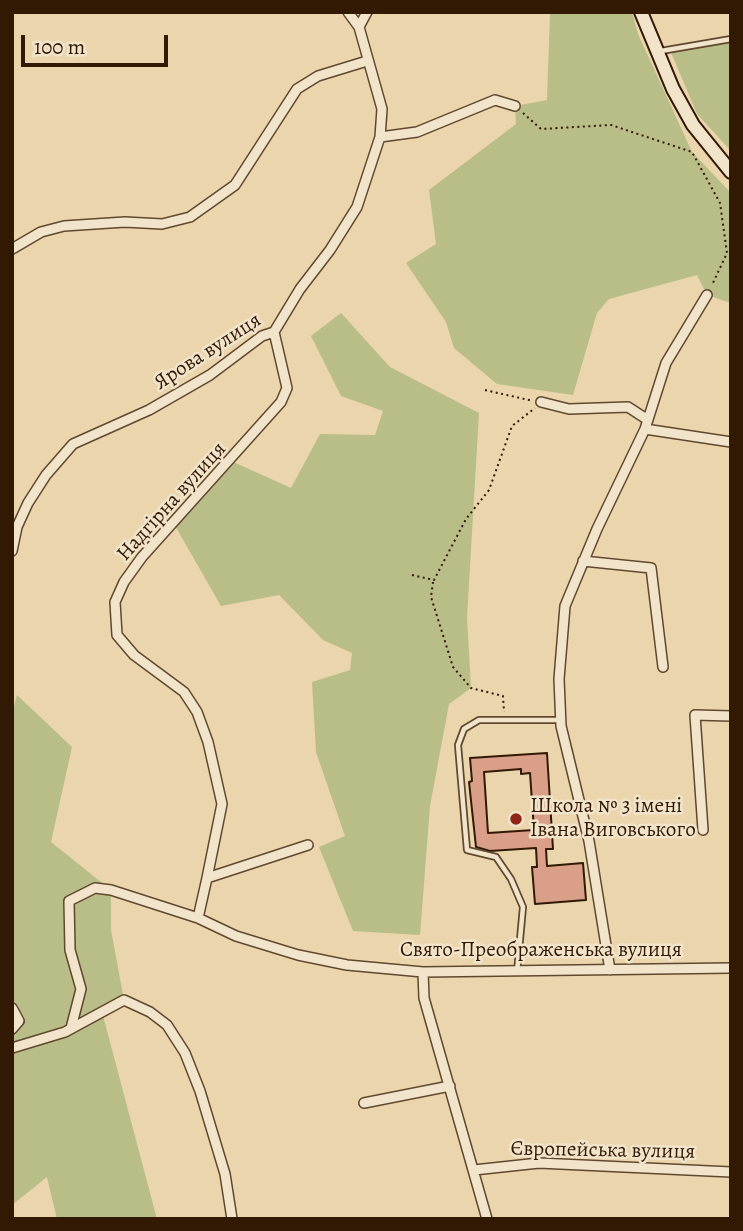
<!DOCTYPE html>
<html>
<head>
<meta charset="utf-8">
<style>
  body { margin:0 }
  #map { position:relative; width:743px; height:1231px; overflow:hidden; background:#ead5ad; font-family:Alegreya,serif }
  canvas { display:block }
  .frame { position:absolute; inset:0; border:14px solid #321904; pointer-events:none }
  .scale { position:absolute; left:21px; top:35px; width:147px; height:32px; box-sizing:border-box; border:4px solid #321904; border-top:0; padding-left:9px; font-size:21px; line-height:24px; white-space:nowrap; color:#321904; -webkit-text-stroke:5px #f1e4ca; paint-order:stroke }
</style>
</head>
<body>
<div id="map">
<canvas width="743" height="1231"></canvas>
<div class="frame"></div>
<div class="scale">100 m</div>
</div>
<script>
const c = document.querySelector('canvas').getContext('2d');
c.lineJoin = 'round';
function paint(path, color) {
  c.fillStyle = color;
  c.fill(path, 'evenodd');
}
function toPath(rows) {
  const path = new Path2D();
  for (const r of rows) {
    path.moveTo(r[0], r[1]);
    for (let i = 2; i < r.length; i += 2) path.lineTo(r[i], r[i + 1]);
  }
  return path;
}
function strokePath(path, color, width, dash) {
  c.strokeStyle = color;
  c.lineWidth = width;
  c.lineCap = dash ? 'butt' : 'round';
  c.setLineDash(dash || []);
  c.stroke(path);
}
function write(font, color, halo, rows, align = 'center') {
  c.font = font + ' Alegreya,serif';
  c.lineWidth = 5;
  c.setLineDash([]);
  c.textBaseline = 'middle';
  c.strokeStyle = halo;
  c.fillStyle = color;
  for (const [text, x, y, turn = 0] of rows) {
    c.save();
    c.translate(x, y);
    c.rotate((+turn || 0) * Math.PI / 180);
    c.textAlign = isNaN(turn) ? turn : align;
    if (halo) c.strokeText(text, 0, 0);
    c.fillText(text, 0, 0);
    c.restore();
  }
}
const green = toPath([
  [555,12,632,12,638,34,692,152,731,193,731,303,707,295,697,275,609,299,597,313,573,395,497,384,454,348,446,322,406,263,436,244,429,190,516,124,515,106,547,100,550,14],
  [731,39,731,151,697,114,670,50],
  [341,313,390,367,479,413,467,618,471,688,449,704,430,806,420,935,353,931,319,847,345,836,316,752,312,682,350,670,352,653,323,640,279,595,221,606,174,524,231,461,291,488,320,434,375,435,383,411,341,396,311,336],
  [17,695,72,747,51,842,111,890,111,930,124,1000,102,1012,157,1219,57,1219,47,1177,12,1205,12,1027,19,1021,12,1008,12,713]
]);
const building = toPath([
  [547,753,553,849,546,849,547,866,583,863,586,900,535,904,532,867,537,867,536,848,490,851,476,847,469,782,472,781,470,758,547,753],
  [521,769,521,774,530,773,534,830,488,833,484,772,521,769]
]);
const path = toPath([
  [523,113,541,129,611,125,692,152,720,203,727,253,712,285],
  [485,390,533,401],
  [412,575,434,580,466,519,489,490,512,426,535,408],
  [433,582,431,597,453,667,471,688,503,696,504,712]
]);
const lane = toPath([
  [661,51,731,39],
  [517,972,523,907,511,879,496,857,467,850,458,745,464,729,479,720,560,720]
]);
const street = toPath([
  [348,12,359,27],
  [359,27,367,12],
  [380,137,417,132,495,100,515,106],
  [12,249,41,232,64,226,125,222,162,224,190,217,235,185,297,89,318,76,367,61],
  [541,402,569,409,628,407,648,420],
  [645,429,731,442],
  [12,551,17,527,28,503,46,475,73,444,149,410,210,375,262,336,274,332,300,289,330,250,357,207,380,137,382,109,359,27],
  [583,561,651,568,663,667],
  [703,830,695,715,731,716],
  [207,878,222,804,208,742,197,712,184,692,134,655,117,635,115,602,124,582,142,557,281,402,287,388,274,332],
  [198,918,207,878,308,845],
  [610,970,589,841,561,726,559,679,565,606,597,529,645,429,666,363,707,295],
  [423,972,424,998,487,1219],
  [12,1008,19,1021,12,1029],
  [71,1028,81,989,70,950,69,901,95,888,111,890,198,918,236,936,298,955,347,965,423,972,731,968],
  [12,1048,65,1032,124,1000,150,1012,167,1025,185,1053,200,1091,225,1174,232,1219],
  [364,1103,450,1086],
  [474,1170,539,1163,731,1172]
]);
const secondary = toPath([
  [641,12,673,89,693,125,731,172]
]);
const markers = [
  [516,819,7,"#8f2418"]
];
const streetNames = [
  ["Ярова вулиця",208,352,-33],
  ["Надгірна вулиця",172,502,-48],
  ["Свято-Преображенська вулиця",541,951],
  ["Європейська вулиця",603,1151,1]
];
const poiNames = [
  ["Школа № 3 імені",530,807],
  ["Івана Виговського",530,831]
];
paint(green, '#b9bd88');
paint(building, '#d99f88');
strokePath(building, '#321904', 2);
strokePath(lane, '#60482e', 8);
strokePath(street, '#60482e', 12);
strokePath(secondary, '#321904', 16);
strokePath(path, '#321904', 2, [2, 3.5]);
strokePath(lane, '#f1e4ca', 4.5);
strokePath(street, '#f1e4ca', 9);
strokePath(secondary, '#f1e4ca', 12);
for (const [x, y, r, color] of markers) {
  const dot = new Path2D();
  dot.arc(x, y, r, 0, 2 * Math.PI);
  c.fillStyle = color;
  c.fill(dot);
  strokePath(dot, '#f1e4ca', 2.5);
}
write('21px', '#321904', '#f1e4ca', streetNames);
write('21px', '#321904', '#f1e4ca', poiNames, 'left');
</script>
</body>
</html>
